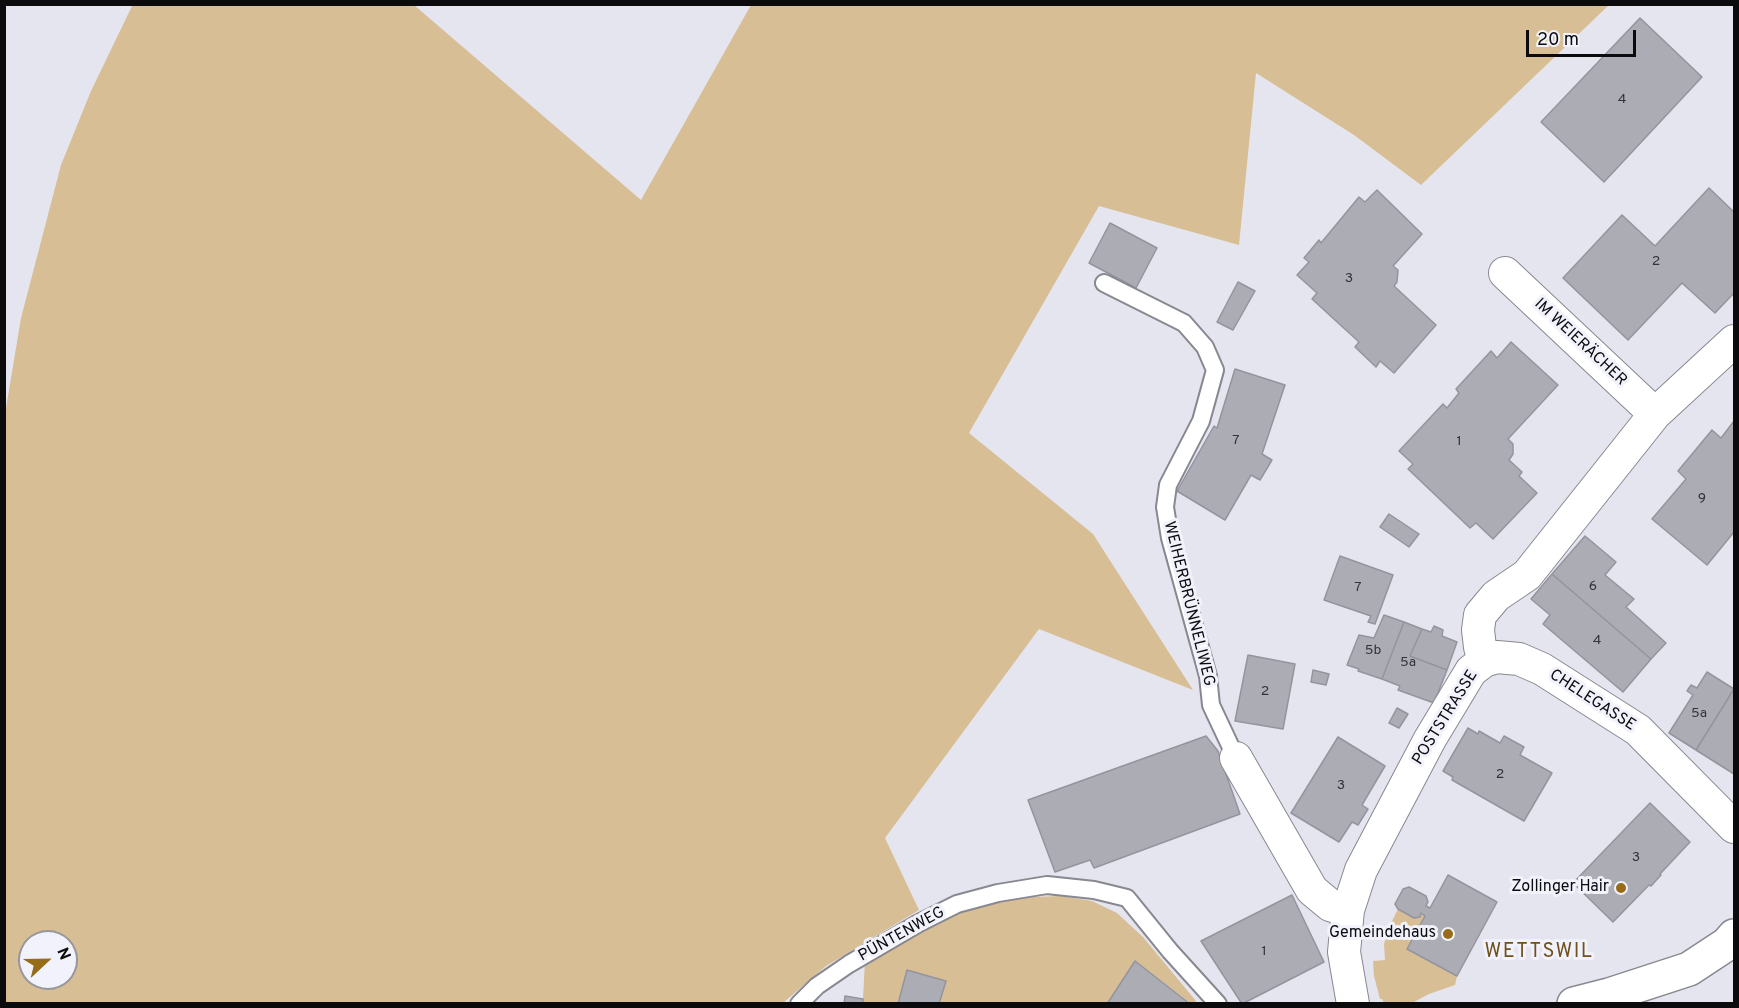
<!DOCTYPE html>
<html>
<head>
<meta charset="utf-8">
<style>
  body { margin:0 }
  #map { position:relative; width:1739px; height:1008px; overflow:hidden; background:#e5e5ef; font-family:Overpass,sans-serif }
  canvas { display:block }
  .frame { position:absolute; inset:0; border:6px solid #0b0b0e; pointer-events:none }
  .north { position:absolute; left:18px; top:930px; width:60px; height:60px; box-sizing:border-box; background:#f2f2fc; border:2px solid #96969d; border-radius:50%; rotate:68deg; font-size:16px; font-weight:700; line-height:24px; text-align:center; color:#0b0b0e }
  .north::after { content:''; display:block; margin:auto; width:21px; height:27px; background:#966c18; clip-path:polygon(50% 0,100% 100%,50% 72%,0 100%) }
  .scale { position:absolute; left:1526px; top:30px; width:110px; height:27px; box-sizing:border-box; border:3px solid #0b0b0e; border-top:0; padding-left:8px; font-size:18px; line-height:21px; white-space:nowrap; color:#0b0b0e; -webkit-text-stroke:4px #f2f2fc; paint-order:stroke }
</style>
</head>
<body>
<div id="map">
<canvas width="1739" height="1008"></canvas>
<div class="frame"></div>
<div class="north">N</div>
<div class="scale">20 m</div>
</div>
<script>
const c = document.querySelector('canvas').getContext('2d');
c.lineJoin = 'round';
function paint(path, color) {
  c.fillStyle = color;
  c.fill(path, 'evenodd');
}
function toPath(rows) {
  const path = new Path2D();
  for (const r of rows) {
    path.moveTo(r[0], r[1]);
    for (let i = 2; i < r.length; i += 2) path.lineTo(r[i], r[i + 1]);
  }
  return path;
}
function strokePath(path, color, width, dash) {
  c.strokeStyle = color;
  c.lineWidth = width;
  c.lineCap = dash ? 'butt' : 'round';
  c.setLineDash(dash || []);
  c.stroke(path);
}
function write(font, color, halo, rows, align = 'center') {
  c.font = font + ' Overpass,sans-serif';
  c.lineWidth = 6;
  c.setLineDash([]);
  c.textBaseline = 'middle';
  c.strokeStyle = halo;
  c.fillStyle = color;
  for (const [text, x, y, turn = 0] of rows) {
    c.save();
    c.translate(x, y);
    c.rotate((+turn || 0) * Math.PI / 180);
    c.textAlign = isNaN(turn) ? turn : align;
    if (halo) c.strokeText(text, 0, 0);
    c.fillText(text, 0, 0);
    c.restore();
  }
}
const green = toPath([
  [133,4,414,5,641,200,751,5,1609,5,1421,185,1354,135,1256,73,1239,245,1099,206,969,433,1093,534,1193,690,1039,629,885,838,919,910,826,966,783,1003,5,1003,5,414,21,318,61,165,91,91],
  [30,942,66,942,66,978,30,978],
  [1061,896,1092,901,1117,913,1143,937,1196,1001,1194,1003,1190,1003,1135,961,1107,1003,844,1004,845,996,863,999,865,960,924,925,962,912,1000,902,1032,897],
  [1398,909,1414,918,1420,917,1421,913,1425,916,1407,949,1457,976,1455,985,1429,994,1412,1003,1384,1003,1382,999,1380,999,1374,976,1373,961,1385,960,1384,944,1390,925]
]);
const building = toPath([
  [1640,18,1702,77,1604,182,1541,122,1640,18],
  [1709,188,1734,212,1734,293,1715,313,1682,283,1628,340,1563,278,1622,215,1655,246,1709,188],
  [1377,190,1422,234,1393,266,1398,270,1397,282,1394,286,1436,325,1394,373,1380,361,1376,367,1355,347,1359,342,1312,299,1317,293,1297,275,1309,262,1304,258,1319,240,1321,243,1359,197,1365,202,1377,190],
  [1110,223,1157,248,1136,288,1089,263,1110,223],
  [1238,282,1255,291,1233,330,1217,322,1238,282],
  [1511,342,1558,385,1508,439,1513,444,1513,454,1509,460,1522,472,1519,476,1537,493,1493,539,1476,523,1470,528,1408,469,1413,464,1399,451,1443,404,1447,408,1459,393,1456,389,1491,351,1497,358,1511,342],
  [1235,369,1285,385,1262,454,1272,460,1260,480,1251,475,1225,520,1177,491,1214,426,1217,428,1235,369],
  [1734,421,1734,532,1707,565,1652,519,1686,479,1678,471,1712,430,1721,438,1734,421],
  [1389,514,1419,534,1409,547,1380,527,1389,514],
  [1585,536,1616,562,1605,575,1634,599,1626,607,1666,643,1651,659,1552,574,1585,536],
  [1340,556,1393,575,1375,624,1368,622,1371,616,1324,600,1340,556],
  [1552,574,1651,659,1623,692,1543,624,1550,615,1531,599,1552,574],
  [1384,615,1404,622,1382,679,1358,671,1359,669,1347,665,1359,635,1374,638,1384,615],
  [1404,622,1422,629,1410,656,1447,670,1434,703,1398,690,1400,686,1382,679,1404,622],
  [1434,626,1443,630,1442,636,1457,642,1447,670,1410,656,1422,629,1431,632,1434,626],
  [1248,655,1295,664,1283,729,1235,721,1248,655],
  [1313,670,1329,674,1326,685,1311,682,1313,670],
  [1707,672,1734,689,1696,750,1669,733,1693,695,1687,691,1691,685,1697,688,1707,672],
  [1734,689,1734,774,1696,750,1734,689],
  [1397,708,1408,714,1399,728,1389,723,1397,708],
  [1468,728,1478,734,1479,731,1500,743,1504,736,1524,747,1520,755,1552,773,1524,821,1452,780,1453,777,1443,771,1468,728],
  [1206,736,1218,751,1240,814,1094,868,1090,860,1055,872,1028,800,1206,736],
  [1338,737,1385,766,1362,805,1368,809,1358,825,1352,822,1339,842,1291,813,1338,737],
  [1650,803,1690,842,1660,874,1661,875,1651,886,1649,885,1613,922,1573,883,1650,803],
  [1448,875,1497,902,1457,976,1407,949,1425,916,1421,913,1420,917,1414,918,1398,909,1395,904,1403,889,1409,887,1426,896,1428,902,1426,906,1430,908,1448,875],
  [1292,895,1324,962,1242,1004,1201,941,1292,895],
  [1135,961,1190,1004,1107,1004,1135,961],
  [907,970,946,981,939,1004,898,1004,907,970],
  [845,996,863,999,863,1004,844,1004,845,996]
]);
const service = toPath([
  [1104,283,1184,323,1205,347,1215,370,1201,421,1168,485,1165,507,1170,538,1208,676,1211,705,1236,758],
  [799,1004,817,986,849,964,919,923,957,904,998,893,1047,885,1094,890,1127,898,1170,951,1218,1004]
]);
const minor = toPath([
  [1505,273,1655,414],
  [1484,661,1480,647,1478,630,1480,615,1496,596,1527,575,1655,414,1734,341],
  [1236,758,1312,890,1330,905,1348,910],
  [1353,1004,1344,952,1348,910,1361,870,1430,739,1471,671,1484,661,1497,657,1519,659,1542,669,1638,730,1734,827]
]);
const tertiary = toPath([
  [1574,1004,1609,995,1689,969,1727,944,1734,936]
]);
const markers = [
  [1621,888,6,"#966c18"],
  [1448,934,6,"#966c18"]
];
const numberNames = [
  ["4",1622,100],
  ["2",1656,262],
  ["3",1349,279],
  ["7",1236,441],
  ["1",1459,442],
  ["9",1702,499],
  ["6",1593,587],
  ["7",1358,588],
  ["4",1597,641],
  ["5b",1373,651],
  ["5a",1408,663],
  ["2",1265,692],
  ["5a",1699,714],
  ["2",1500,775],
  ["3",1341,786],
  ["3",1636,858],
  ["1",1264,952]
];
const streetNames = [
  ["IM WEIERÄCHER",1580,343,43],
  ["WEIHERBRÜNNELIWEG",1188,604,76],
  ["CHELEGASSE",1592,701,33],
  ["POSTSTRASSE",1446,718,-58],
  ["PÜNTENWEG",902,935,-29]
];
const poiNames = [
  ["Zollinger Hair",1609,888],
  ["Gemeindehaus",1436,934]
];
const quarterNames = [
  ["WETTSWIL",1539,953]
];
paint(green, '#d8be94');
paint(building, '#acacb5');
strokePath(building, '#94949e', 1.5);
strokePath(service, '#888891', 20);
strokePath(minor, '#888891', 34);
strokePath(tertiary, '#888891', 36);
strokePath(service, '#fff', 16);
strokePath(minor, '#fff', 32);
strokePath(tertiary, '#fff', 33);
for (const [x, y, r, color] of markers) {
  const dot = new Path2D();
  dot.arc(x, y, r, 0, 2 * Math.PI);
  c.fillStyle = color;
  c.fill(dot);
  strokePath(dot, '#f2f2fc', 2);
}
write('14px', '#333338', null, numberNames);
write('16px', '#0b0b0e', '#f2f2fc', streetNames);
write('16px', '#0b0b0e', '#f2f2fc', poiNames, 'right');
c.letterSpacing = '1.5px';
write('20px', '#6f511b', '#f2f2fc', quarterNames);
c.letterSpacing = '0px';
</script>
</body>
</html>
